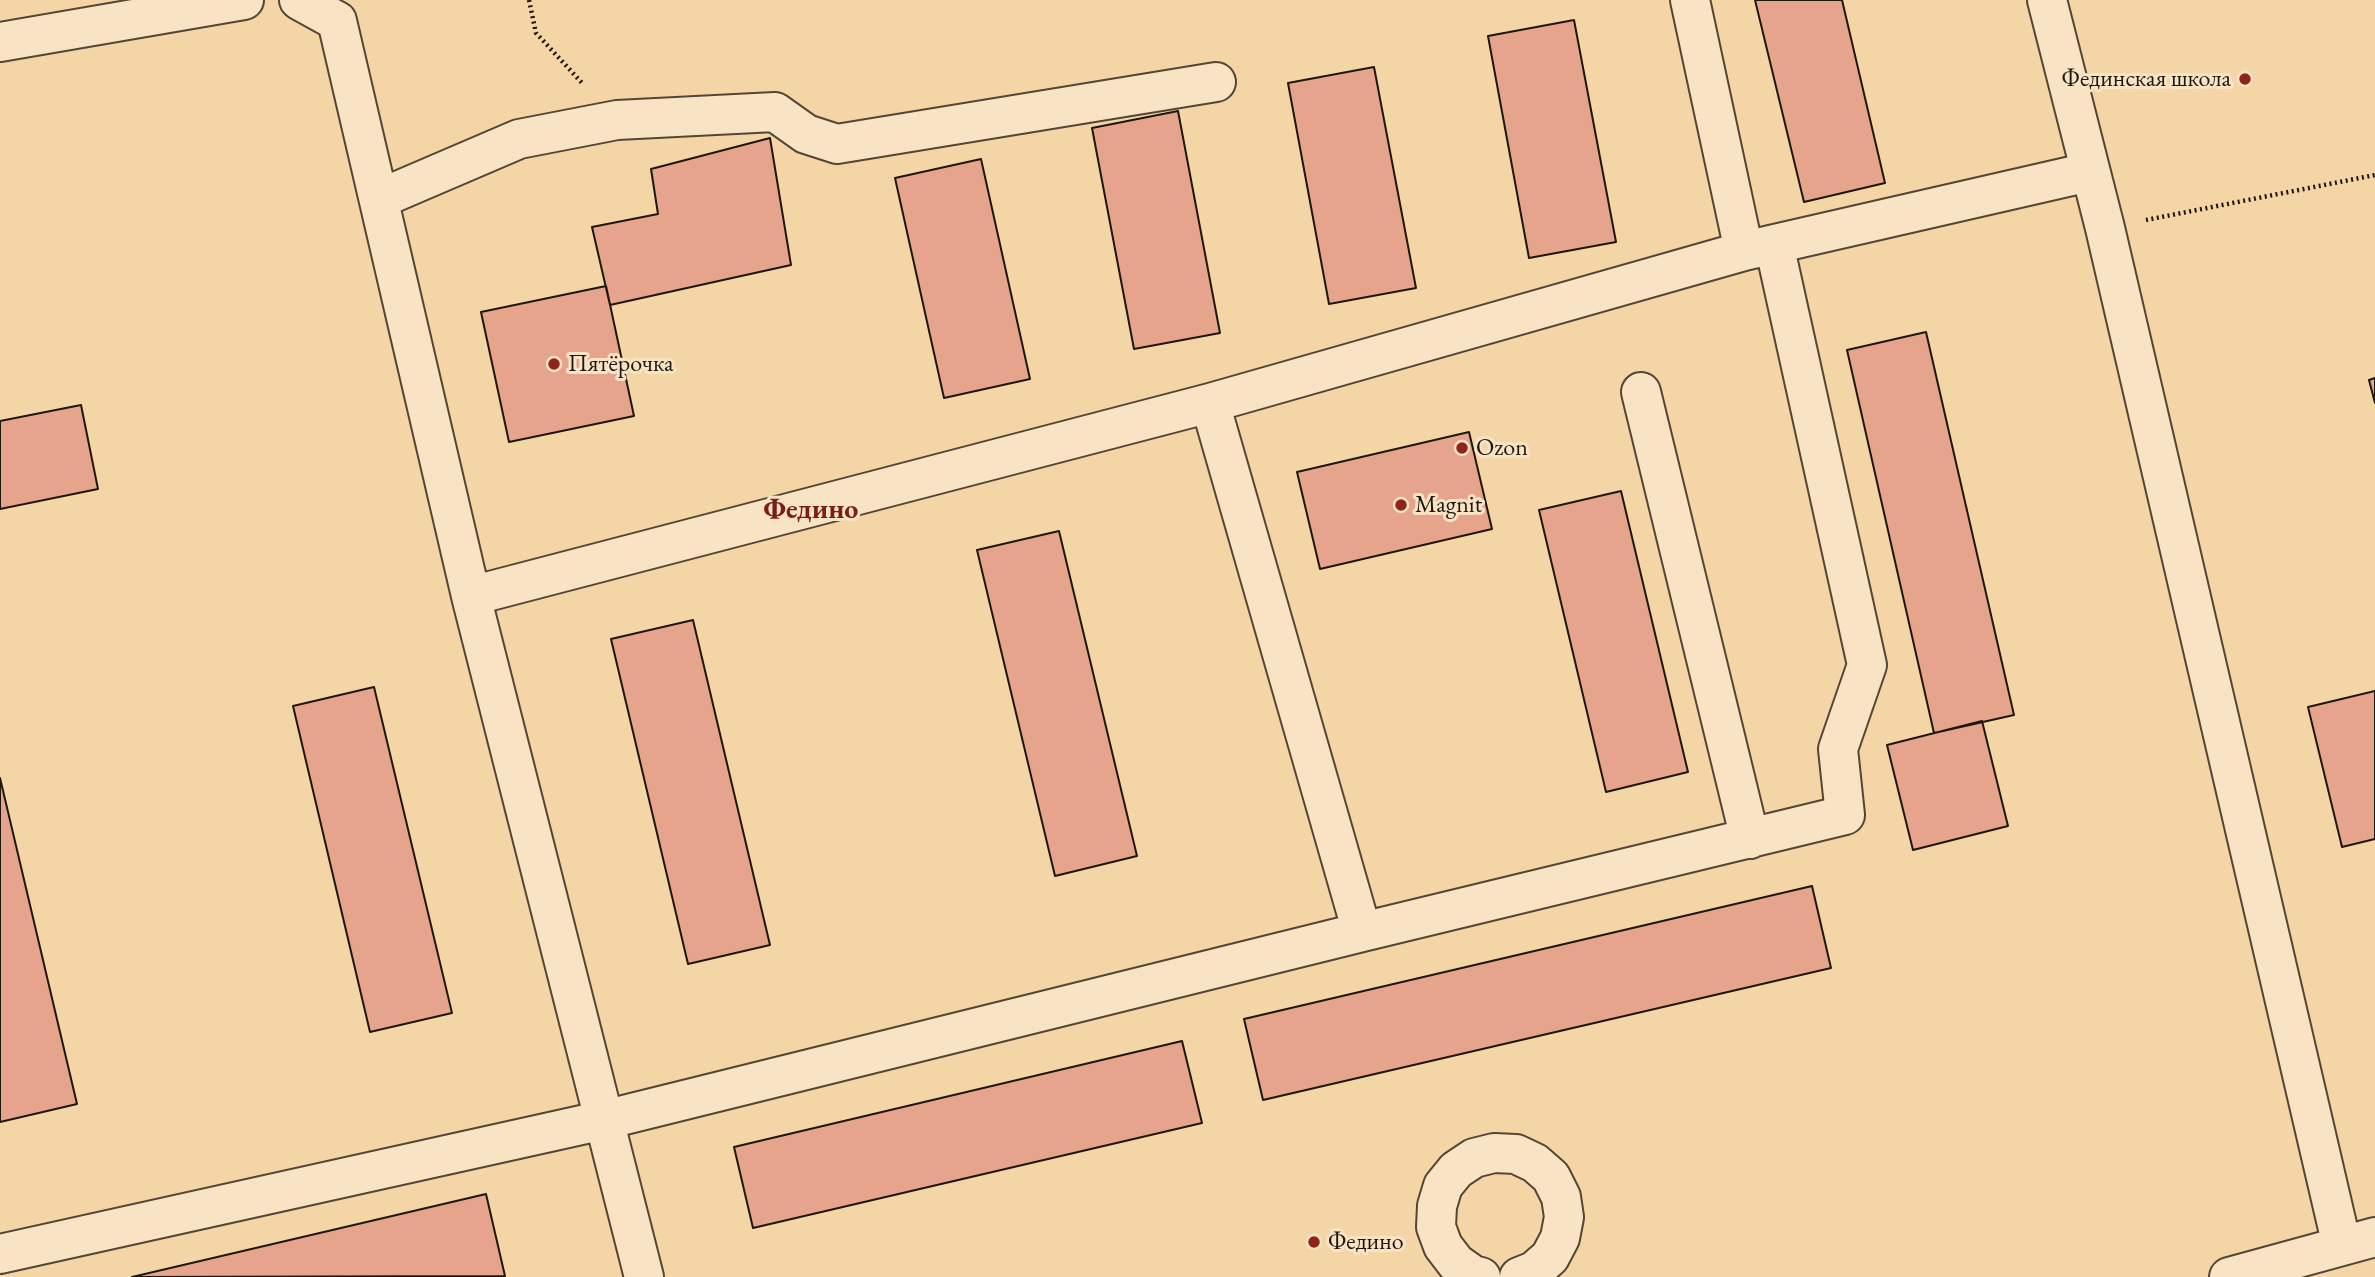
<!DOCTYPE html>
<html>
<head>
<meta charset="utf-8">
<style>
  body { margin:0 }
  canvas { display:block; background:#f4d5a6 }
</style>
</head>
<body>
<canvas width="2375" height="1277"></canvas>
<script>
const c = document.querySelector('canvas').getContext('2d');
c.lineJoin = 'round';
function paint(path, color) {
  c.fillStyle = color;
  c.fill(path, 'evenodd');
}
function toPath(rows) {
  const path = new Path2D();
  for (const r of rows) {
    path.moveTo(r[0], r[1]);
    for (let i = 2; i < r.length; i += 2) path.lineTo(r[i], r[i + 1]);
  }
  return path;
}
function strokePath(path, color, width, dash) {
  c.strokeStyle = color;
  c.lineWidth = width;
  c.lineCap = dash ? 'butt' : 'round';
  c.setLineDash(dash || []);
  c.stroke(path);
}
function write(font, color, halo, rows, align = 'center') {
  c.font = font + ' "EB Garamond",serif';
  c.lineWidth = 6;
  c.setLineDash([]);
  c.textBaseline = 'middle';
  c.strokeStyle = halo;
  c.fillStyle = color;
  for (const [text, x, y, turn = 0] of rows) {
    c.save();
    c.translate(x, y);
    c.rotate((+turn || 0) * Math.PI / 180);
    c.textAlign = isNaN(turn) ? turn : align;
    if (halo) c.strokeText(text, 0, 0);
    c.fillText(text, 0, 0);
    c.restore();
  }
}
const building = toPath([
  [1755,0,1842,0,1885,183,1804,202,1755,0],
  [1574,20,1616,242,1529,258,1488,36,1574,20],
  [1374,67,1416,288,1329,304,1288,83,1374,67],
  [1178,111,1220,333,1134,349,1092,128,1178,111],
  [770,138,791,265,610,305,592,227,658,214,651,169,770,138],
  [981,159,1030,379,944,398,895,178,981,159],
  [606,286,634,416,509,442,481,312,606,286],
  [1926,332,2014,715,1934,733,1847,350,1926,332],
  [2375,378,2375,403,2369,380,2375,378],
  [81,405,98,489,0,509,0,421,81,405],
  [1469,432,1492,529,1320,569,1297,472,1469,432],
  [1621,491,1688,772,1606,792,1539,510,1621,491],
  [1059,531,1137,856,1055,876,977,550,1059,531],
  [693,620,770,945,688,964,611,639,693,620],
  [374,687,452,1013,370,1032,293,706,374,687],
  [2375,691,2375,839,2342,847,2308,707,2375,691],
  [1982,721,2008,826,1913,850,1887,745,1982,721],
  [0,778,77,1104,0,1122,0,778],
  [1812,886,1831,968,1263,1100,1244,1019,1812,886],
  [1182,1041,1202,1123,753,1228,734,1147,1182,1041],
  [486,1194,505,1276,132,1277,486,1194]
]);
const path = toPath([
  [529,0,536,33,583,84],
  [2146,220,2375,175]
]);
const minor = toPath([
  [299,0,337,21,471,596],
  [1690,0,1744,251],
  [2047,0,2105,228,2342,1246],
  [0,42,244,0],
  [379,199,519,139,617,120,775,112,806,134,837,144,1216,82],
  [1641,392,1750,839],
  [1362,932,1845,815,1838,749,1867,665,1774,244],
  [0,1254,604,1120,1362,932,1210,403],
  [644,1277,471,596,1210,403,1744,251,2089,172],
  [1481,1277,1473,1275,1456,1263,1443,1246,1436,1227,1437,1206,1443,1186,1456,1170,1474,1158,1494,1153,1516,1154,1535,1163,1551,1177,1561,1197,1564,1217,1560,1238,1550,1257,1534,1271,1519,1277],
  [2229,1277,2375,1237]
]);
const markers = [
  [2245,79,7,"#8f2418"],
  [554,364,7,"#8f2418"],
  [1462,448,7,"#8f2418"],
  [1401,505,7,"#8f2418"],
  [1314,1242,7,"#8f2418"]
];
const poiNames = [
  ["Фединская школа",2231,79,"right"],
  ["Пятёрочка",568,364],
  ["Ozon",1476,448],
  ["Magnit",1415,505],
  ["Федино",1328,1242]
];
const quarterNames = [
  ["Федино",811,510]
];
paint(building, '#e6a48d');
strokePath(building, '#1e170e', 2);
strokePath(minor, '#544634', 42);
strokePath(path, '#1e170e', 4.5, [2, 3.5]);
strokePath(minor, '#f8e4c5', 38);
for (const [x, y, r, color] of markers) {
  const dot = new Path2D();
  dot.arc(x, y, r, 0, 2 * Math.PI);
  c.fillStyle = color;
  c.fill(dot);
  strokePath(dot, '#f8e4c5', 2.5);
}
write('24px', '#1e170e', '#f8e4c5', poiNames, 'left');
write('bold 28px', '#7a1f14', '#f8e4c5', quarterNames);
</script>
</body>
</html>
